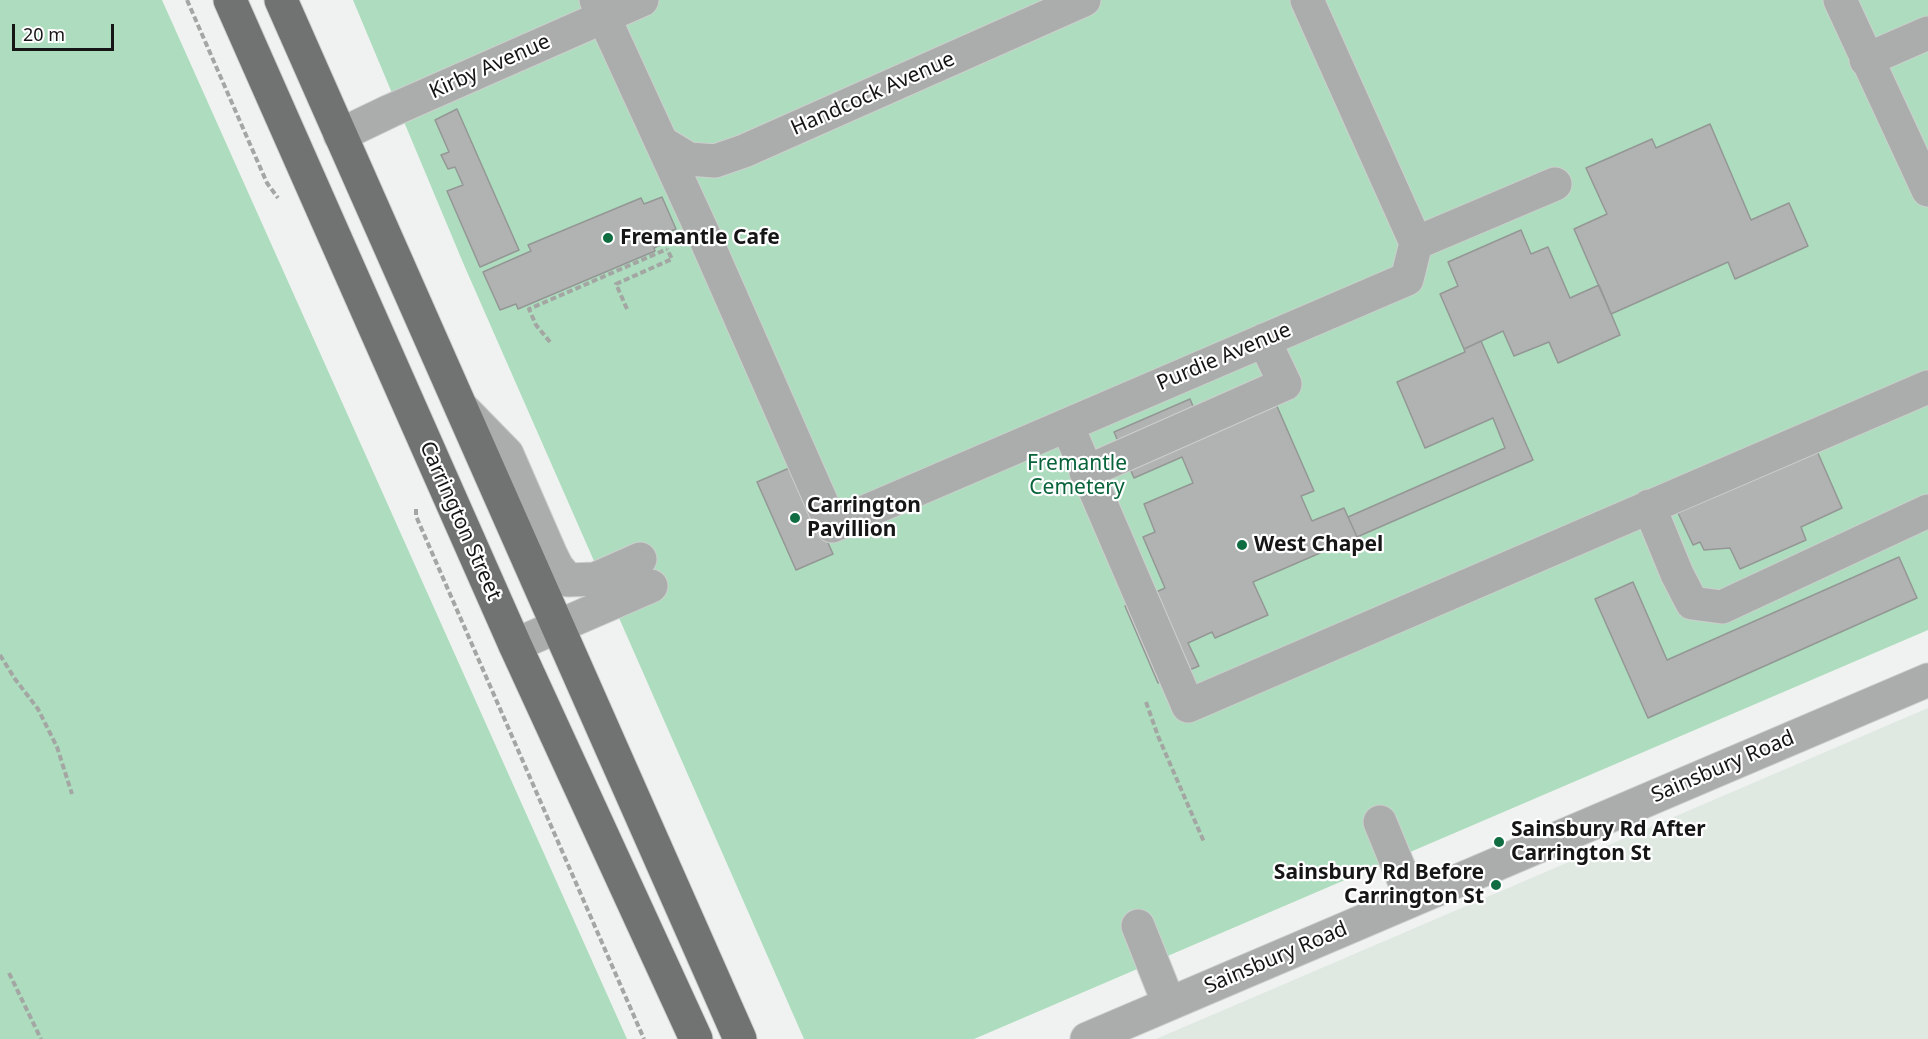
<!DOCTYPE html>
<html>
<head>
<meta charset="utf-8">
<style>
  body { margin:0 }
  #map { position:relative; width:1928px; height:1039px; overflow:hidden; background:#eff2f0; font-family:"Noto Sans",sans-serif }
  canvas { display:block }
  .scale { position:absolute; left:12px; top:24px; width:102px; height:27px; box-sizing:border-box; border:3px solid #151615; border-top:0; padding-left:8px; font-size:18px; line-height:21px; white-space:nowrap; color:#151615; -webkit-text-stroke:4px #fff; paint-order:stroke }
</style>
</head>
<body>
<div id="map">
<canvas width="1928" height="1039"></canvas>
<div class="scale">20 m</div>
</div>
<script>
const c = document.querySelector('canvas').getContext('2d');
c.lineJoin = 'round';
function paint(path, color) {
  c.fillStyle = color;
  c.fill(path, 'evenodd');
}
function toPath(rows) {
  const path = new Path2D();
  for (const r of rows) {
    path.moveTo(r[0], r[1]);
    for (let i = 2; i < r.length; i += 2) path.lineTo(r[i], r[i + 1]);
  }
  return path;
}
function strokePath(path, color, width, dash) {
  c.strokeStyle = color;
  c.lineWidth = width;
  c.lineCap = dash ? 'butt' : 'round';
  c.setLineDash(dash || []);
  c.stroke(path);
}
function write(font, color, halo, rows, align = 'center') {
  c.font = font + ' "Noto Sans",sans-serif';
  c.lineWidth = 4.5;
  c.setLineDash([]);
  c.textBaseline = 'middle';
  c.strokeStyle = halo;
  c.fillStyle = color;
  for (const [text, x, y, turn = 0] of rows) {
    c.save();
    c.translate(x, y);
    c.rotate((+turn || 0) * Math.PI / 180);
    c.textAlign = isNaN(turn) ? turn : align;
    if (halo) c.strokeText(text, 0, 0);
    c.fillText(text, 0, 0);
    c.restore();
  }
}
const built = toPath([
  [1928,708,1928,1039,1156,1039]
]);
const green = toPath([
  [0,0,162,0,627,1039,0,1039],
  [353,0,1928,0,1928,630,974,1039,804,1039,464,265]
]);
const building = toPath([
  [457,109,519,250,480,267,447,191,463,185,455,167,448,169,441,155,449,152,435,120,457,109],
  [1710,124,1751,220,1789,203,1808,246,1735,279,1728,262,1611,314,1574,229,1607,214,1586,168,1652,139,1656,148,1710,124],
  [662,197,676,229,657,237,660,245,654,248,655,251,518,309,516,304,500,310,483,272,531,251,528,245,641,198,644,204,662,197],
  [1521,230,1531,254,1548,247,1570,298,1599,285,1620,335,1558,363,1549,342,1514,356,1503,331,1464,349,1440,294,1458,286,1448,262,1521,230],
  [1481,341,1533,460,1357,537,1348,517,1505,448,1493,418,1425,448,1397,382,1465,352,1464,349,1481,341],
  [1190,399,1205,435,1276,404,1314,491,1301,496,1312,521,1344,508,1357,537,1253,582,1268,615,1215,638,1212,632,1188,643,1199,666,1158,683,1125,606,1165,588,1143,537,1155,532,1144,504,1193,483,1182,457,1134,478,1114,432,1190,399],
  [1817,451,1842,508,1801,527,1806,540,1740,569,1730,548,1704,550,1700,542,1693,545,1678,513,1817,451],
  [794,466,833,554,796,570,757,482,794,466],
  [1899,557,1917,598,1648,718,1595,599,1633,582,1667,660,1899,557]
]);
const path = toPath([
  [187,0,267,183,278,198],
  [627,309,616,284,672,259,667,249],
  [550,342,536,325,529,309,667,249],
  [416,509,416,516,644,1039],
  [0,655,15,679,38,709,57,747,72,794],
  [1146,702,1158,736,1204,842],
  [9,973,41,1039]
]);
const minor = toPath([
  [596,0,703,233,832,526,1407,279,1416,243,1307,0],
  [1840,0,1928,190],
  [1866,60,1928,33],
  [340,135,390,111,642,0],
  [661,142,689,159,715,161,744,151,1084,0],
  [1416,243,1555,184],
  [463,409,507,454,551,555,557,567,568,580,595,579,640,559],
  [1067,425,1188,706,1928,387],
  [1086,472,1285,384,1264,340],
  [1649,506,1677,574,1692,603,1722,607,1928,511],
  [515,645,651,586],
  [1380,822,1412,900],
  [1138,926,1169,1004],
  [1087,1039,1928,680]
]);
const major = toPath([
  [230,0,515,645,696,1039],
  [281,0,740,1039]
]);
const markers = [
  [608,238,6,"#0f6d41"],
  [795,518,6,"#0f6d41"],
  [1242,545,6,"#0f6d41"],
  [1499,842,6,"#0f6d41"],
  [1496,885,6,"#0f6d41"]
];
const streetNames = [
  ["Kirby Avenue",490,67,-24],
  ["Handcock Avenue",873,94,-24],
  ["Purdie Avenue",1224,357,-23],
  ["Carrington Street",460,521,66],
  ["Sainsbury Road",1723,767,-23],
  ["Sainsbury Road",1276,958,-23]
];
const poiNames = [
  ["Fremantle Cafe",620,238],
  ["Carrington",807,506],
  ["Pavillion",807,530],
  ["West Chapel",1254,545],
  ["Sainsbury Rd After",1511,830],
  ["Carrington St",1511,854],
  ["Sainsbury Rd Before",1484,873,"right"],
  ["Carrington St",1484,897,"right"]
];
const parkNames = [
  ["Fremantle",1077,464],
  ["Cemetery",1077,488]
];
paint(built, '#dfe9e2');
paint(green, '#adddbe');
paint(building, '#b0b3b1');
strokePath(building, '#949795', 1.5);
strokePath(minor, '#cccfcd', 35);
strokePath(major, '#cccfcd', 35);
strokePath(path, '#a4a6a4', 4, [6, 3]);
strokePath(minor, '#abadac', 33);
strokePath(major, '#717372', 33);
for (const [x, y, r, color] of markers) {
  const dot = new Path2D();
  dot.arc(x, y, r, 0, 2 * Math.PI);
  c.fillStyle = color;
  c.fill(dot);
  strokePath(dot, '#fff', 2);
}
write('21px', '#151615', '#fff', streetNames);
write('bold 21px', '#151615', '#fff', poiNames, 'left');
write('21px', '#08633a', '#fff', parkNames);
</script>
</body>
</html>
